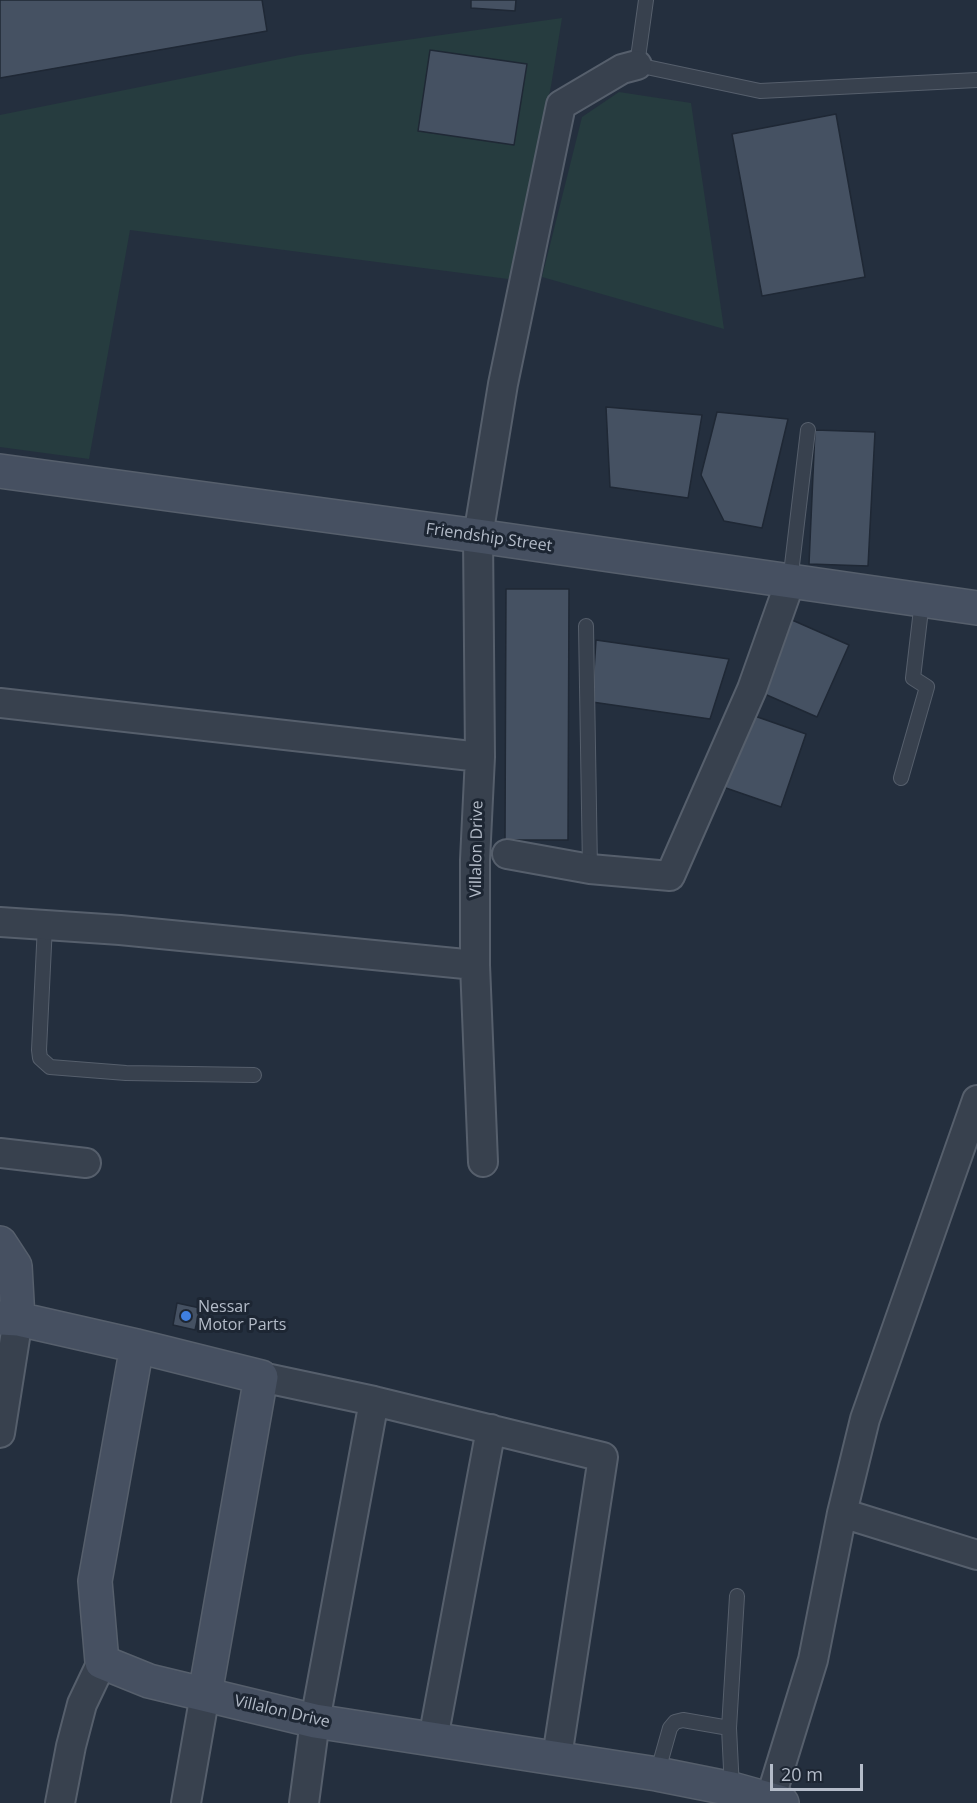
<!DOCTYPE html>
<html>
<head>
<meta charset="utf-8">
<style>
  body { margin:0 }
  #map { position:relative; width:977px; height:1803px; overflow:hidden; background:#242f3e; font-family:"Open Sans",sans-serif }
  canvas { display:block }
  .scale { position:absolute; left:770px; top:1764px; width:93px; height:27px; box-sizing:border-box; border:3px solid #b4bcc9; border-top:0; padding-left:8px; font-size:18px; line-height:21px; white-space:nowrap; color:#b4bcc9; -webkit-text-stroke:4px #1d2633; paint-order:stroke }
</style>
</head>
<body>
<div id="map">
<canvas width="977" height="1803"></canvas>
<div class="scale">20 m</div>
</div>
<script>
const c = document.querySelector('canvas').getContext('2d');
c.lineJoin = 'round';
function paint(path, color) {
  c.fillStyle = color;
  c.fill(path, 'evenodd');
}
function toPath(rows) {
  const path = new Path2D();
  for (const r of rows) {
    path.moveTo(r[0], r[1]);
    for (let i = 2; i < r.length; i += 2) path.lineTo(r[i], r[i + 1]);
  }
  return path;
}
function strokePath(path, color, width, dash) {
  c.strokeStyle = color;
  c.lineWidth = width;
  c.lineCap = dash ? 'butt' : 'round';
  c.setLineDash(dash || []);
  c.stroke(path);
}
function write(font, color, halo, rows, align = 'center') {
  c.font = font + ' "Open Sans",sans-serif';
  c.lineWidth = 6;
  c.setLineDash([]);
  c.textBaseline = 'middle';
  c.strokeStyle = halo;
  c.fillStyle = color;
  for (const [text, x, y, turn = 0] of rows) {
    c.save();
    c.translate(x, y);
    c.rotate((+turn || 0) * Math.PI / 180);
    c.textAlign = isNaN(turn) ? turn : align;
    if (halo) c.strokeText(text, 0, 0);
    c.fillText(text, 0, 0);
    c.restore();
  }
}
const green = toPath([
  [562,18,551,86,512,273,508,279,130,230,89,459,0,447,0,115,300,55],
  [619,92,691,103,724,329,542,277,582,117]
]);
const building = toPath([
  [0,0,262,0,267,31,0,78,0,0],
  [471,0,516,0,515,11,471,8,471,0],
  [430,50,527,64,514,145,418,131,430,50],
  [836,114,865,277,762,296,732,134,836,114],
  [606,407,702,415,688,498,610,487,606,407],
  [717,412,788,419,762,528,724,521,701,475,717,412],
  [815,430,875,432,868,566,809,564,815,430],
  [506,589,569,589,568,840,505,840,506,589],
  [792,620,849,645,817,717,760,692,792,620],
  [596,640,729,659,710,719,592,702,596,640],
  [749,714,806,734,781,807,723,787,749,714],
  [177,1303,200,1308,195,1330,173,1325,177,1303]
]);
const lane = toPath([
  [646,0,637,65,760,91,977,80],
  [790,582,808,430],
  [586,626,590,869],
  [901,778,927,687,913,678,922,601],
  [45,925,39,1050,40,1058,50,1067,126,1073,254,1075],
  [657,1774,670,1728,675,1722,683,1720,729,1728],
  [732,1789,729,1728,737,1596]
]);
const street = toPath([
  [0,703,480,757],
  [507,854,590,869,670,876,752,689,790,582],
  [0,922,120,930,475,965],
  [0,1153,86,1163],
  [483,1162,475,965,475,860,480,757,478,536,503,384,561,105,622,69,637,65],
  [261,1377,374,1401,603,1457,557,1757],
  [0,1433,18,1319],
  [842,1513,977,1555],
  [433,1739,491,1429],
  [770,1800,813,1660,842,1513,865,1419,977,1100],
  [60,1803,71,1746,82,1704,102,1662],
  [186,1803,205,1694],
  [304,1803,315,1721,374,1401]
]);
const secondary = toPath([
  [0,471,478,536,977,608],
  [0,1243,15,1266,18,1319],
  [0,1318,18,1319,137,1346,261,1377,205,1694],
  [137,1346,95,1581,102,1662,149,1681,315,1721,657,1774,732,1789,782,1803]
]);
const markers = [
  [186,1316,6,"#3f7fe0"]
];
const streetNames = [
  ["Friendship Street",489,538,8],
  ["Villalon Drive",477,849,-89],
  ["Villalon Drive",282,1712,13]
];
const poiNames = [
  ["Nessar",198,1307],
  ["Motor Parts",198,1325]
];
paint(green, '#263c3f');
paint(building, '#455162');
strokePath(building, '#1f2835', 1.5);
strokePath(lane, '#565f6c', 16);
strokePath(street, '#565f6c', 32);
strokePath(secondary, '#565f6c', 36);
strokePath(lane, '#38414e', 14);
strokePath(street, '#38414e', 28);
strokePath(secondary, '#465061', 33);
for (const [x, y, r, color] of markers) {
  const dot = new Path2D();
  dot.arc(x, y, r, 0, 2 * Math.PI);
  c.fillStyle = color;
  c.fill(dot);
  strokePath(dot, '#1d2633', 2);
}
write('16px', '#b4bcc9', '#1d2633', streetNames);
write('16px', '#b4bcc9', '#1d2633', poiNames, 'left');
</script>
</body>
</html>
